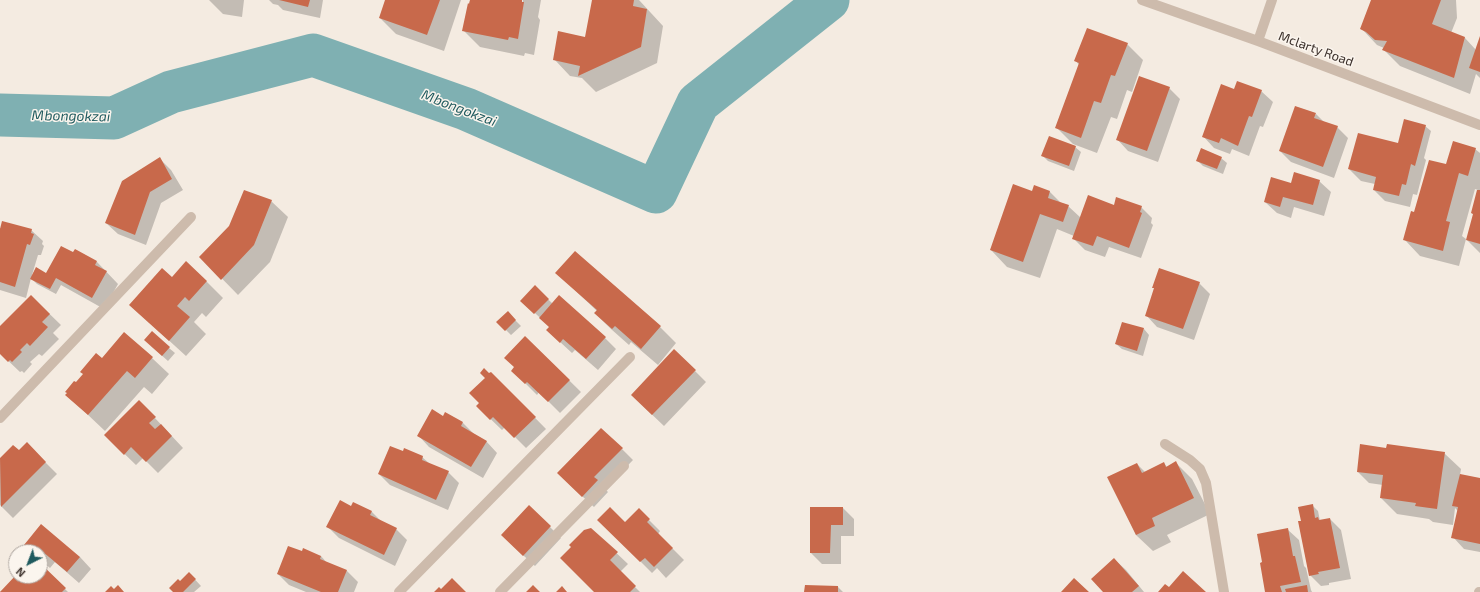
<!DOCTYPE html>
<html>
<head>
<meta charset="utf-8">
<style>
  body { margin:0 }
  #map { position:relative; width:1480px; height:592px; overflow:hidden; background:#f4ebe1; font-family:"Exo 2",sans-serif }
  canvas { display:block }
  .north { position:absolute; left:8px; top:544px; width:40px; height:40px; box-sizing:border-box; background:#fbf5ee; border:1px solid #aea6a0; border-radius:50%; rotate:222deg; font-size:11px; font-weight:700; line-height:16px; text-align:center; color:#3b302b }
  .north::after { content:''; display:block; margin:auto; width:14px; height:18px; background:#1f5a5e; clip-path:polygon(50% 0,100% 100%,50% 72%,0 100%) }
</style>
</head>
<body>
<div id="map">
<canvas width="1480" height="592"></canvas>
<div class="north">N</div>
</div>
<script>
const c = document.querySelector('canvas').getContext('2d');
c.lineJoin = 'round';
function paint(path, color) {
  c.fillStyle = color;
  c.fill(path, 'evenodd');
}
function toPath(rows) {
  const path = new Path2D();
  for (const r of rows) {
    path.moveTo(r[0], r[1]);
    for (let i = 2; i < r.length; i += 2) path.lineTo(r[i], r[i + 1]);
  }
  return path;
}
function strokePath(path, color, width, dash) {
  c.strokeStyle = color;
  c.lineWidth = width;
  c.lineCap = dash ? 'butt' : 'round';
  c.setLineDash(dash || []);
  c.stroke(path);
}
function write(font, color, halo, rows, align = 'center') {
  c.font = font + ' "Exo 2",sans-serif';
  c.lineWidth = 3;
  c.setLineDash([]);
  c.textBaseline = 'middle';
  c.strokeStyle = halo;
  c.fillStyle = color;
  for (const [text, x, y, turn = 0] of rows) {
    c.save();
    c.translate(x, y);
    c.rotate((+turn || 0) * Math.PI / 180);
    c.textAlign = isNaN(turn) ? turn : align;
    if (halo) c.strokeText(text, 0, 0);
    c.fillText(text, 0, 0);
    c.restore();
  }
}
const shadow = toPath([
  [209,0,244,0,242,17,223,14],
  [269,0,323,0,320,18,283,10,278,5,273,4],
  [386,0,461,0,444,51,396,34,380,18],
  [470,0,521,0,522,7,523,0,541,0,538,17,540,20,534,55,525,53,524,56,480,47,464,31],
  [593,0,639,0,663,26,657,63,596,92,582,78,570,76,554,59,586,38],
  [1372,0,1456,0,1457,18,1451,33,1465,38,1476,50,1480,38,1480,78,1476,74,1470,94,1400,66,1384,50,1384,48,1377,45,1361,28],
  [1127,44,1143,60,1132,92,1127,90,1117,119,1111,117,1097,153,1073,144,1056,127,1079,65,1076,61],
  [1169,88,1180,99,1158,162,1128,151,1117,139],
  [1235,90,1261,91,1273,102,1263,127,1260,126,1249,156,1232,149,1230,154,1214,148,1203,136],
  [1316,114,1324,122,1337,127,1348,138,1334,178,1291,162,1280,151],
  [1425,126,1431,131,1424,158,1426,160,1417,195,1413,194,1410,207,1385,201,1374,190,1375,184,1361,181,1349,169,1398,145],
  [1075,147,1081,152,1074,171,1048,161,1043,156],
  [1475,149,1480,153,1480,253,1467,240,1474,215,1472,213,1478,190,1475,189,1462,236,1466,239,1459,266,1420,256,1404,239,1415,213,1447,165],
  [159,158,171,170,183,190,161,203,146,245,118,234,106,223],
  [1221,158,1227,163,1223,174,1203,166,1197,160],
  [1319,181,1331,192,1324,216,1294,207,1291,218,1277,213,1265,202,1292,184],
  [1035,187,1050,192,1061,203,1068,206,1081,218,1141,207,1152,218,1151,223,1153,225,1141,258,1109,247,1105,257,1085,250,1073,238,1074,236,1057,229,1040,278,1007,267,991,250,1033,192],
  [271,201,288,217,270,262,238,295,201,257],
  [0,228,31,230,43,241,42,244,44,246,41,255,38,255,32,275,47,274,74,254,76,250,97,262,118,284,104,309,61,285,56,294,37,284,31,278,26,298,0,290],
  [575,253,660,327,676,343,658,365,631,342,629,345,611,329,595,313,597,311,557,273],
  [172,279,206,281,223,298,206,317,202,313,194,322,206,334,186,356,130,305],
  [1199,283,1210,294,1194,340,1157,327,1146,315],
  [535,287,553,304,605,338,616,349,598,370,575,350,572,353,559,341,550,327,522,301],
  [31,296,61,325,53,333,59,339,42,356,39,354,30,362,32,364,24,373,22,371,20,372,0,353,0,328],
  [513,318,521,326,511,335,498,322],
  [1144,329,1149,335,1143,356,1122,349,1116,344],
  [124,334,152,358,169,374,152,394,144,387,105,431,67,395,84,374,102,359],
  [525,337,581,392,560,413,539,392,537,395,513,371,515,368],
  [151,346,169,348,175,353,168,361],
  [695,371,706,382,664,426,643,406],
  [491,373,546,429,526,448,505,427,502,430,477,406,480,403,489,374],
  [139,401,183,448,158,473,143,458,136,465,105,435],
  [444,417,463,423,474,434,486,441,497,453,483,478,429,447,418,435],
  [27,444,57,474,13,518,0,505,0,459,13,446,19,452],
  [622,449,633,460,605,489,608,492,594,507,570,485],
  [1386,449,1444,453,1461,469,1460,475,1480,479,1480,552,1464,549,1453,537,1458,511,1455,508,1453,525,1433,522,1429,519,1397,514,1381,498,1383,485,1369,483,1358,472],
  [422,457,430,464,448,472,459,483,448,510,390,485,379,474],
  [1164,463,1167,467,1176,463,1192,479,1210,514,1167,535,1171,542,1153,551,1136,535,1109,478,1137,464,1145,472],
  [1312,505,1318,511,1320,521,1330,519,1341,530,1351,579,1329,583,1329,585,1321,586,1310,575,1302,522],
  [352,507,372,512,382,522,396,529,407,540,395,566,339,538,328,527],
  [843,508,854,519,854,536,841,536,841,564,822,564,811,553],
  [639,510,660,531,658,534,684,560,666,578,657,568,652,573,599,520,625,523],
  [550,527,561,538,535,566,513,546],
  [591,529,628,564,620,572,640,592,595,592],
  [1287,529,1299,540,1304,566,1306,568,1311,590,1312,592,1266,592],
  [25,545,80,557,91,569,79,583,55,562,50,568,40,559,40,552,32,552],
  [302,553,321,556,327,563,347,571,358,582,354,592,306,592,289,585,278,574],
  [1114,559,1126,570,1144,592,1104,592],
  [40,564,68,592,0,592,21,576,40,576],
  [189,573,201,586,194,592,175,592,180,582],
  [838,587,843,592,805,592]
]);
const river = toPath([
  [0,115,114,118,171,92,313,55,466,109,656,192,698,103,828,0]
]);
const building = toPath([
  [279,0,310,0,308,7],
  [385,0,440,0,427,35,379,18],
  [470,0,522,0,522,2,524,2,518,39,509,37,508,40,462,31,468,3,469,4],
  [592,0,634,0,633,6,647,9,641,47,578,76,580,66,553,60,558,31,585,37],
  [1371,0,1441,0,1432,24,1465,37,1454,78,1382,50,1387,41,1375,40,1366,32,1360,29],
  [1087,28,1128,43,1115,76,1111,75,1101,103,1094,101,1081,138,1055,128,1079,63,1074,61],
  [1480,36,1480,72,1469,68],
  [1139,76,1170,87,1147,151,1116,140],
  [1237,81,1262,90,1252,117,1249,116,1238,146,1221,138,1219,143,1202,137,1221,84,1234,89],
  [1295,106,1316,113,1314,118,1338,126,1323,167,1279,151],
  [1404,119,1426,125,1415,166,1411,164,1406,185,1402,184,1399,196,1373,190,1376,177,1348,169,1358,133,1398,143],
  [1049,136,1076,146,1069,166,1041,156],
  [1453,141,1476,148,1468,176,1459,173,1446,221,1450,222,1443,251,1403,240,1411,211,1414,212,1429,160,1446,164],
  [1201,148,1222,157,1217,169,1196,161],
  [160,157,172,179,150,192,135,235,105,223,122,181],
  [1294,172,1320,180,1313,205,1283,197,1280,207,1264,202,1271,177,1291,183],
  [1013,184,1032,191,1034,185,1050,191,1048,198,1069,205,1063,222,1040,214,1023,262,990,250],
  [244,190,272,200,254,245,221,280,199,257,229,226],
  [1477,190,1480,190,1480,244,1466,240,1473,214,1471,213],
  [1088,195,1114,205,1116,197,1142,206,1140,212,1142,213,1129,248,1097,236,1093,246,1072,239],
  [2,221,32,229,31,233,34,234,30,245,27,244,15,287,0,282,0,229],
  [61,246,73,252,75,249,97,261,95,265,107,271,92,298,56,278,50,289,30,279,36,267,46,273],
  [575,251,661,326,641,349,615,326,612,329,594,313,597,310,555,273],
  [186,261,207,281,189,301,185,297,177,306,190,317,169,341,129,305,162,268,172,277],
  [1159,268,1200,282,1183,329,1145,316,1154,288,1152,288],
  [535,285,549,299,534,314,520,301],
  [31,295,50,314,42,322,48,327,30,346,27,343,20,350,22,352,12,362,10,360,8,362,0,354,0,326],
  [559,295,606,337,586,359,563,339,560,343,546,330,549,327,539,318],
  [508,311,516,320,505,331,496,322],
  [1122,322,1144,328,1137,351,1115,344],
  [152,331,170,347,162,356,144,340],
  [124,332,153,357,135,378,127,371,88,415,65,395,67,393,65,392,74,381,76,382,83,374,80,372,96,353,102,358],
  [525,336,570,380,548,402,527,382,525,384,511,371,514,367,504,358],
  [674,349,696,370,652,415,631,395],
  [484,368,489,373,491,372,536,417,514,438,493,417,490,420,476,406,479,403,469,393,485,378,480,373],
  [139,400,156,417,149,423,155,429,161,424,172,436,146,462,131,447,124,455,104,435],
  [432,409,443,416,445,412,463,422,461,426,487,441,471,467,417,436],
  [601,428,623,448,594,477,598,480,582,497,557,473],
  [27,442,46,462,1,507,0,458,13,445,19,450],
  [1360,444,1386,448,1387,444,1445,452,1437,509,1415,506,1416,503,1380,498,1383,475,1357,472],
  [390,446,403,451,404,448,423,456,422,460,449,471,436,500,378,474],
  [1176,461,1194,498,1152,518,1155,526,1136,535,1107,477,1137,463,1142,473,1164,462,1166,467],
  [1460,474,1480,478,1480,544,1451,538,1458,507,1452,506],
  [340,500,351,506,353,502,372,511,370,515,397,528,384,555,326,527],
  [1313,504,1315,518,1318,517,1319,520,1330,518,1340,568,1318,572,1319,574,1309,576,1298,521,1301,521,1298,507],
  [529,505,551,526,523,556,501,535],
  [610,507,625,522,639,508,650,519,647,522,673,548,654,567,645,558,640,562,597,520],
  [810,507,843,507,843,525,831,525,830,553,810,553],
  [41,524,80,557,67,572,43,552,40,556,40,552,32,552,24,545],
  [591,528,618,552,610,560,636,586,630,592,594,592,560,558,571,547,569,545,584,530],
  [1288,528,1293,556,1295,556,1301,582,1280,586,1282,592,1265,592,1260,563,1262,562,1257,534],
  [288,546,302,551,303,548,321,556,320,559,347,570,338,592,321,592,277,574],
  [1114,558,1139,586,1132,592,1103,592,1091,579],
  [40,563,66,588,62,592,0,592,16,575,18,577,20,576,40,576],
  [1183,571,1206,592,1158,592,1165,584,1169,587],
  [189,572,196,579,183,592,173,592,169,588,178,579,180,581],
  [452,578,466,592,434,592,439,587,441,589],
  [1074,578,1089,592,1061,592],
  [118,585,124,592,105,592,111,586,114,589],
  [533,585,540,592,526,592],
  [805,585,838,586,838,592,804,592],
  [1307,585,1308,592,1286,592,1285,589],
  [562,586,567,592,556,592]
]);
const minor = toPath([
  [1142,0,1258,41,1480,125],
  [1258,41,1272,0],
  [0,418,191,217],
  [1165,444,1190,460,1200,469,1206,483,1224,592],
  [399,592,630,357],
  [500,592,624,466],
  [1479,592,1480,592]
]);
const streetNames = [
  ["Mclarty Road",1316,49,20]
];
const waterNames = [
  ["Mbongokzai",459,108,21],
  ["Mbongokzai",71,116,1]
];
paint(shadow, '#0003');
strokePath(river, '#7fb0b2', 43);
paint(building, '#c8694b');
strokePath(minor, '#cdbbac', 10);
write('13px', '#3b302b', '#fbf5ee', streetNames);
write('italic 14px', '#1f5a5e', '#fbf5ee', waterNames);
</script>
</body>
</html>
